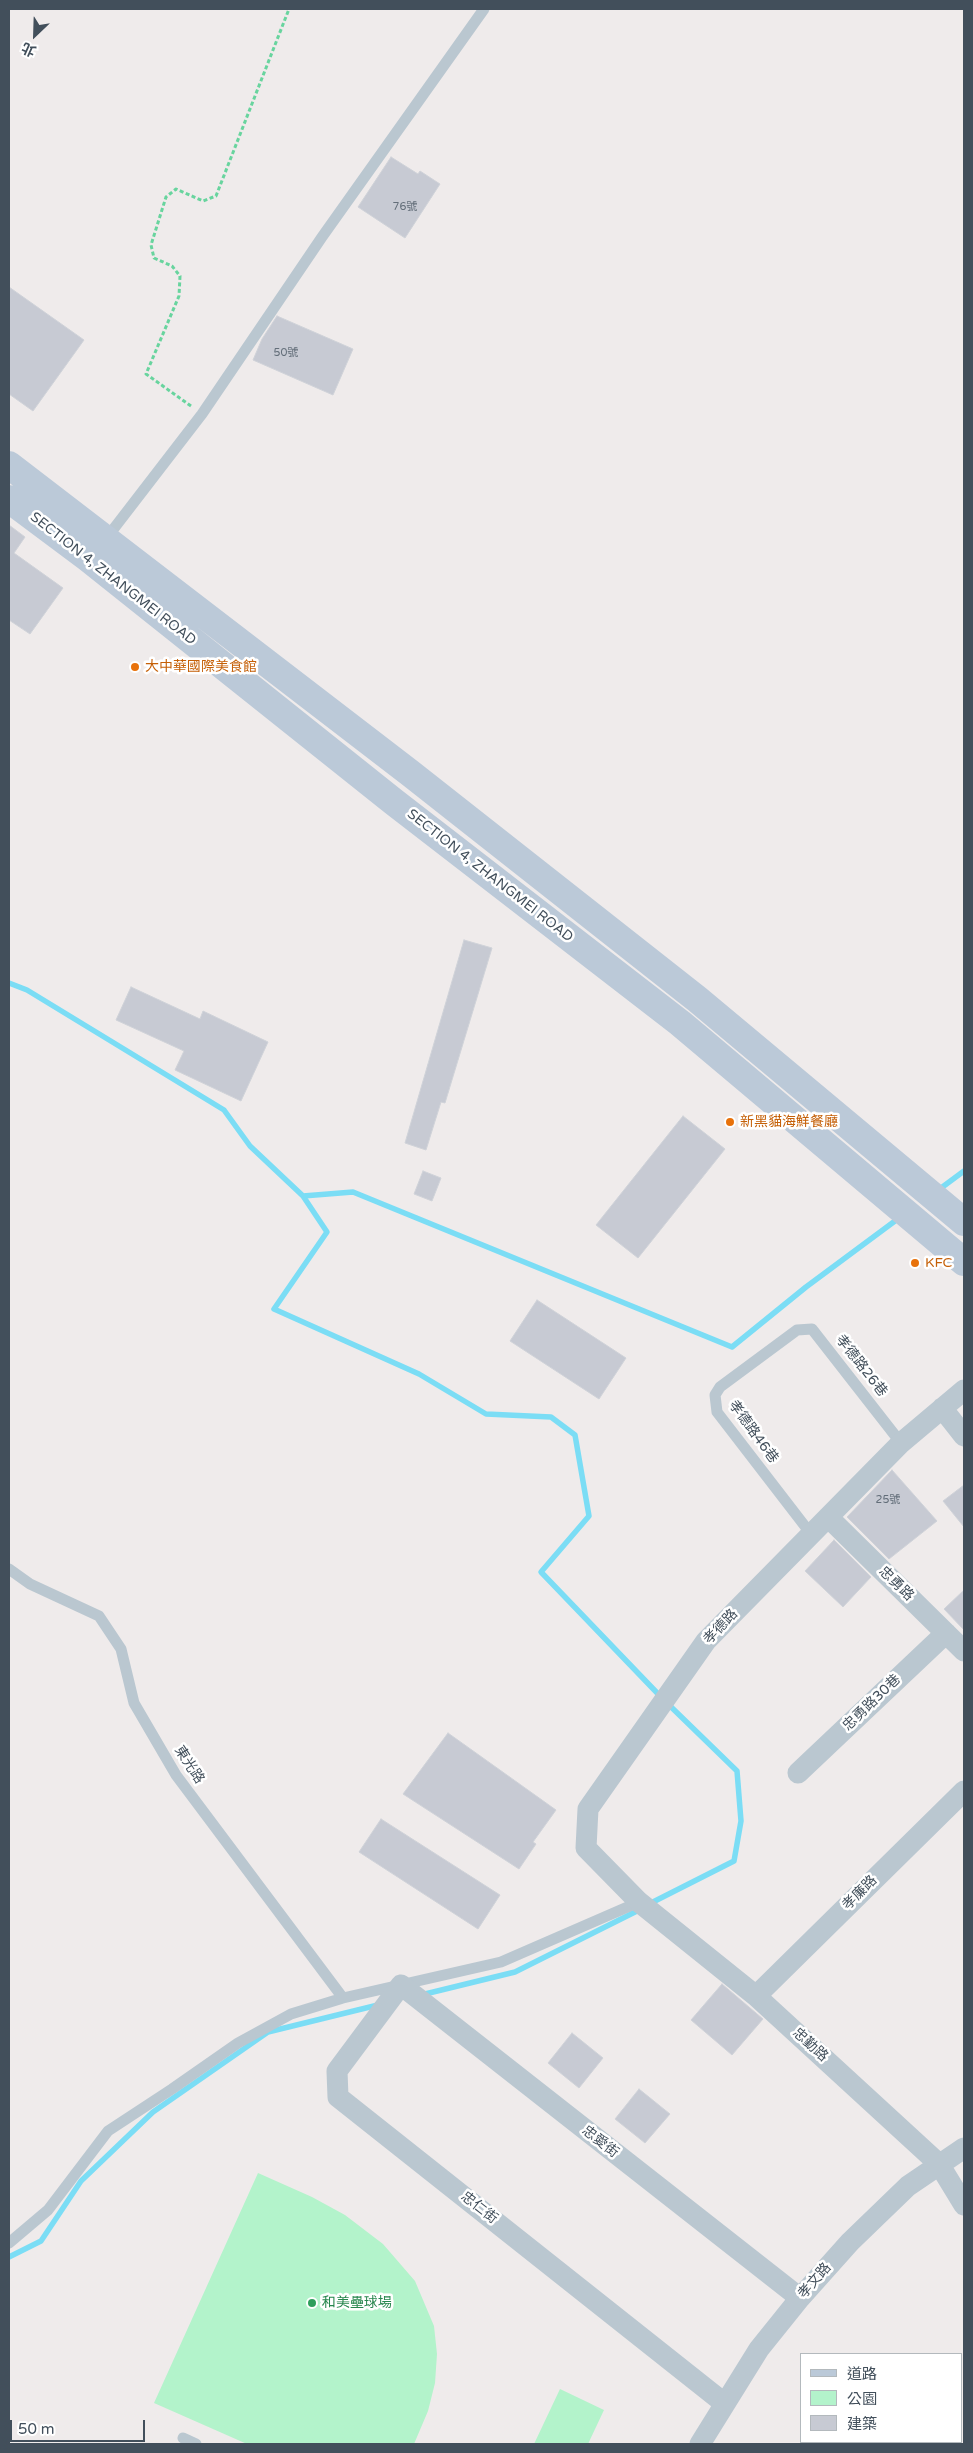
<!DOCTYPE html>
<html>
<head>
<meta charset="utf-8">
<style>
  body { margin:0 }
  #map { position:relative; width:973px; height:2453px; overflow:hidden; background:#efebeb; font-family:"Varela Round","Noto Sans TC",sans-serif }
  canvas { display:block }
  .frame { position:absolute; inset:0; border:10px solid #424f5b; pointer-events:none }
  .legend { position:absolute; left:800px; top:2353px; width:162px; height:90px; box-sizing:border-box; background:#fff; border:1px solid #b3b9bd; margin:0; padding:6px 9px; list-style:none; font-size:15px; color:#424f5b }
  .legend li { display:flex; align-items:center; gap:10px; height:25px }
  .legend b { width:25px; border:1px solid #b3b9bd }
  .north { position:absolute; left:10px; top:10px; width:50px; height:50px; -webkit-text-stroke:4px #fff; paint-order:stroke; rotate:204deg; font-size:14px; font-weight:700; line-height:20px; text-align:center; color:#424f5b }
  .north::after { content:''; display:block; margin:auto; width:18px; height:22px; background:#424f5b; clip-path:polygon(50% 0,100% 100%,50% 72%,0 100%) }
  .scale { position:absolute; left:10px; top:2420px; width:135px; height:22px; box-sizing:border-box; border:2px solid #424f5b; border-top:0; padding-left:6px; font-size:15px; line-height:18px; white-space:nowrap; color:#424f5b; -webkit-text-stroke:4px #fff; paint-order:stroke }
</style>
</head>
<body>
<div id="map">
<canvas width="973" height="2453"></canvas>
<div class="frame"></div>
<ul class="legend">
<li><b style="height:6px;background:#bbc9d8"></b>道路</li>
<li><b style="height:14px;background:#b3f3cb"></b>公園</li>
<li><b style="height:14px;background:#c7cad3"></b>建築</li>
</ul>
<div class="north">北</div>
<div class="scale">50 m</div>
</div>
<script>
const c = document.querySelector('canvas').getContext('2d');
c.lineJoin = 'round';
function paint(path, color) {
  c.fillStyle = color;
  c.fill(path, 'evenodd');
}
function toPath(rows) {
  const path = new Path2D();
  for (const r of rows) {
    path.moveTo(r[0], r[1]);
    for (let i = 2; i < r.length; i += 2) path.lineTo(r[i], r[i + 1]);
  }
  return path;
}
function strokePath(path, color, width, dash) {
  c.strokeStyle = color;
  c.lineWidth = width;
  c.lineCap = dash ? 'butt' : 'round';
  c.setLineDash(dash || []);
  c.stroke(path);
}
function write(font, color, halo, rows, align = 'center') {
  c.font = font + ' "Varela Round","Noto Sans TC",sans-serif';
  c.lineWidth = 5;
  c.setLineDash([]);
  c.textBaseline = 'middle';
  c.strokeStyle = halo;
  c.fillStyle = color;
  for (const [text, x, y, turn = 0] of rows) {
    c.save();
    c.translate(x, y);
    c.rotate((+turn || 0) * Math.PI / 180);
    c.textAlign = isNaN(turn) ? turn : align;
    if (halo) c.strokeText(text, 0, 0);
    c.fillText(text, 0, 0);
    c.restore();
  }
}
const green = toPath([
  [258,2173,312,2197,345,2215,383,2244,415,2281,434,2326,437,2354,435,2383,428,2411,414,2444,247,2444,154,2403],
  [560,2389,604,2410,588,2444,534,2444]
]);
const stream = toPath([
  [9,983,27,990,224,1110,250,1146,303,1196,353,1192,732,1347,806,1287,899,1218],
  [937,1191,964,1171],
  [303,1196,327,1232,274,1309,419,1374,486,1414,551,1417,575,1435,589,1516,541,1572,661,1697],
  [649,1904,734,1861,741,1821,737,1771,667,1703],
  [421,1995,515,1972,641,1909],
  [9,2257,41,2241,81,2181,153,2112,268,2032,378,2005]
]);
const building = toPath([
  [391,157,418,174,420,171,440,184,405,238,358,207,391,157],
  [9,287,84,340,33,411,9,394,9,287],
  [277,316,353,349,333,395,253,360,262,339,277,316],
  [9,525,25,537,14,553,63,588,30,634,9,620,9,525],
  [464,940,492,948,445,1103,441,1102,426,1150,405,1143,464,940],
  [131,987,200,1019,203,1011,268,1042,241,1101,175,1070,184,1051,116,1020,131,987],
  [683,1116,725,1149,638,1258,596,1225,683,1116],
  [423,1171,441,1178,432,1201,414,1194,423,1171],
  [537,1300,626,1358,599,1399,510,1341,537,1300],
  [892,1470,937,1521,889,1559,847,1517,892,1470],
  [964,1485,964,1527,943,1501,964,1485],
  [834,1540,871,1577,843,1607,805,1571,834,1540],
  [964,1590,964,1630,944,1609,964,1590],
  [448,1733,556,1810,533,1842,536,1844,519,1869,403,1794,448,1733],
  [381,1819,500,1895,478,1929,359,1852,381,1819],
  [722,1984,763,2019,732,2055,691,2020,722,1984],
  [572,2033,603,2058,579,2088,548,2063,572,2033],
  [639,2089,670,2114,645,2143,615,2119,639,2089]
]);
const path = toPath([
  [191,406,146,374,179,296,180,276,172,266,154,258,151,245,166,197,176,189,203,201,216,196,289,9]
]);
const service = toPath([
  [105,540,202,414,322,237,484,9],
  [811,1534,717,1412,715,1395,720,1387,797,1330,812,1329,901,1443],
  [9,1569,30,1584,99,1616,121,1649,134,1703,176,1775,343,1998],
  [9,2243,48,2210,108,2131,172,2089,238,2043,291,2014,343,1998,501,1962,639,1902],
  [183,2438,196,2444]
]);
const minor = toPath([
  [964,1390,901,1443,706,1641,588,1809,586,1848,639,1902,756,1996,939,2164,964,2205],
  [942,1408,964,1436],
  [828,1517,964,1651],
  [798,1773,946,1633],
  [756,1996,964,1791],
  [724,2403,338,2097,337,2071,401,1985,800,2298],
  [700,2444,759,2349,800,2298,850,2242,908,2186,964,2148]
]);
const secondary = toPath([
  [9,465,410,773,697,999,964,1222],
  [9,499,88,558,394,802,680,1023,964,1262]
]);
const markers = [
  [135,667,5,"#e8710a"],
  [730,1122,5,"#e8710a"],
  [915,1263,5,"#e8710a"],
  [312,2303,5,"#2e9e5b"]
];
const numberNames = [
  ["76號",405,207],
  ["50號",286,353],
  ["25號",888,1500]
];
const streetNames = [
  ["SECTION 4, ZHANGMEI ROAD",113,579,38],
  ["SECTION 4, ZHANGMEI ROAD",490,876,38],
  ["孝德路26巷",861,1366,52],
  ["孝德路46巷",753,1432,54],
  ["忠勇路",896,1584,44],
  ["孝德路",721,1627,-47],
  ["忠勇路30巷",872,1703,-44],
  ["東光路",189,1765,57],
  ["孝廉路",860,1893,-45],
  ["忠勤路",810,2045,42],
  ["忠愛街",600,2142,38],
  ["忠仁街",479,2208,38],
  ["孝文路",815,2281,-49]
];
const foodNames = [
  ["大中華國際美食館",145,667],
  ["新黑貓海鮮餐廳",740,1122],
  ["KFC",925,1263]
];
const leisureNames = [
  ["和美壘球場",322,2303]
];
paint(green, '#b3f3cb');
strokePath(stream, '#7bddf5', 5.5);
paint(building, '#c7cad3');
strokePath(building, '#cfd2d8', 1);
strokePath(path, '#68d49e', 3, [4, 2.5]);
strokePath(service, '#bac7d0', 11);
strokePath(minor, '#bac7d0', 21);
strokePath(secondary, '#bbc9d8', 28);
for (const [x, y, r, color] of markers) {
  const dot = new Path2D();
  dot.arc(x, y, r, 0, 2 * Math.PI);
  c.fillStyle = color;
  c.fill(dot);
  strokePath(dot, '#fff', 2);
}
write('11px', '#636e79', null, numberNames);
write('14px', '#424f5b', '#fff', streetNames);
write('14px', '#c56008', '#fff', foodNames, 'left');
write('14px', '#27864d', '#fff', leisureNames, 'left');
</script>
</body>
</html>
